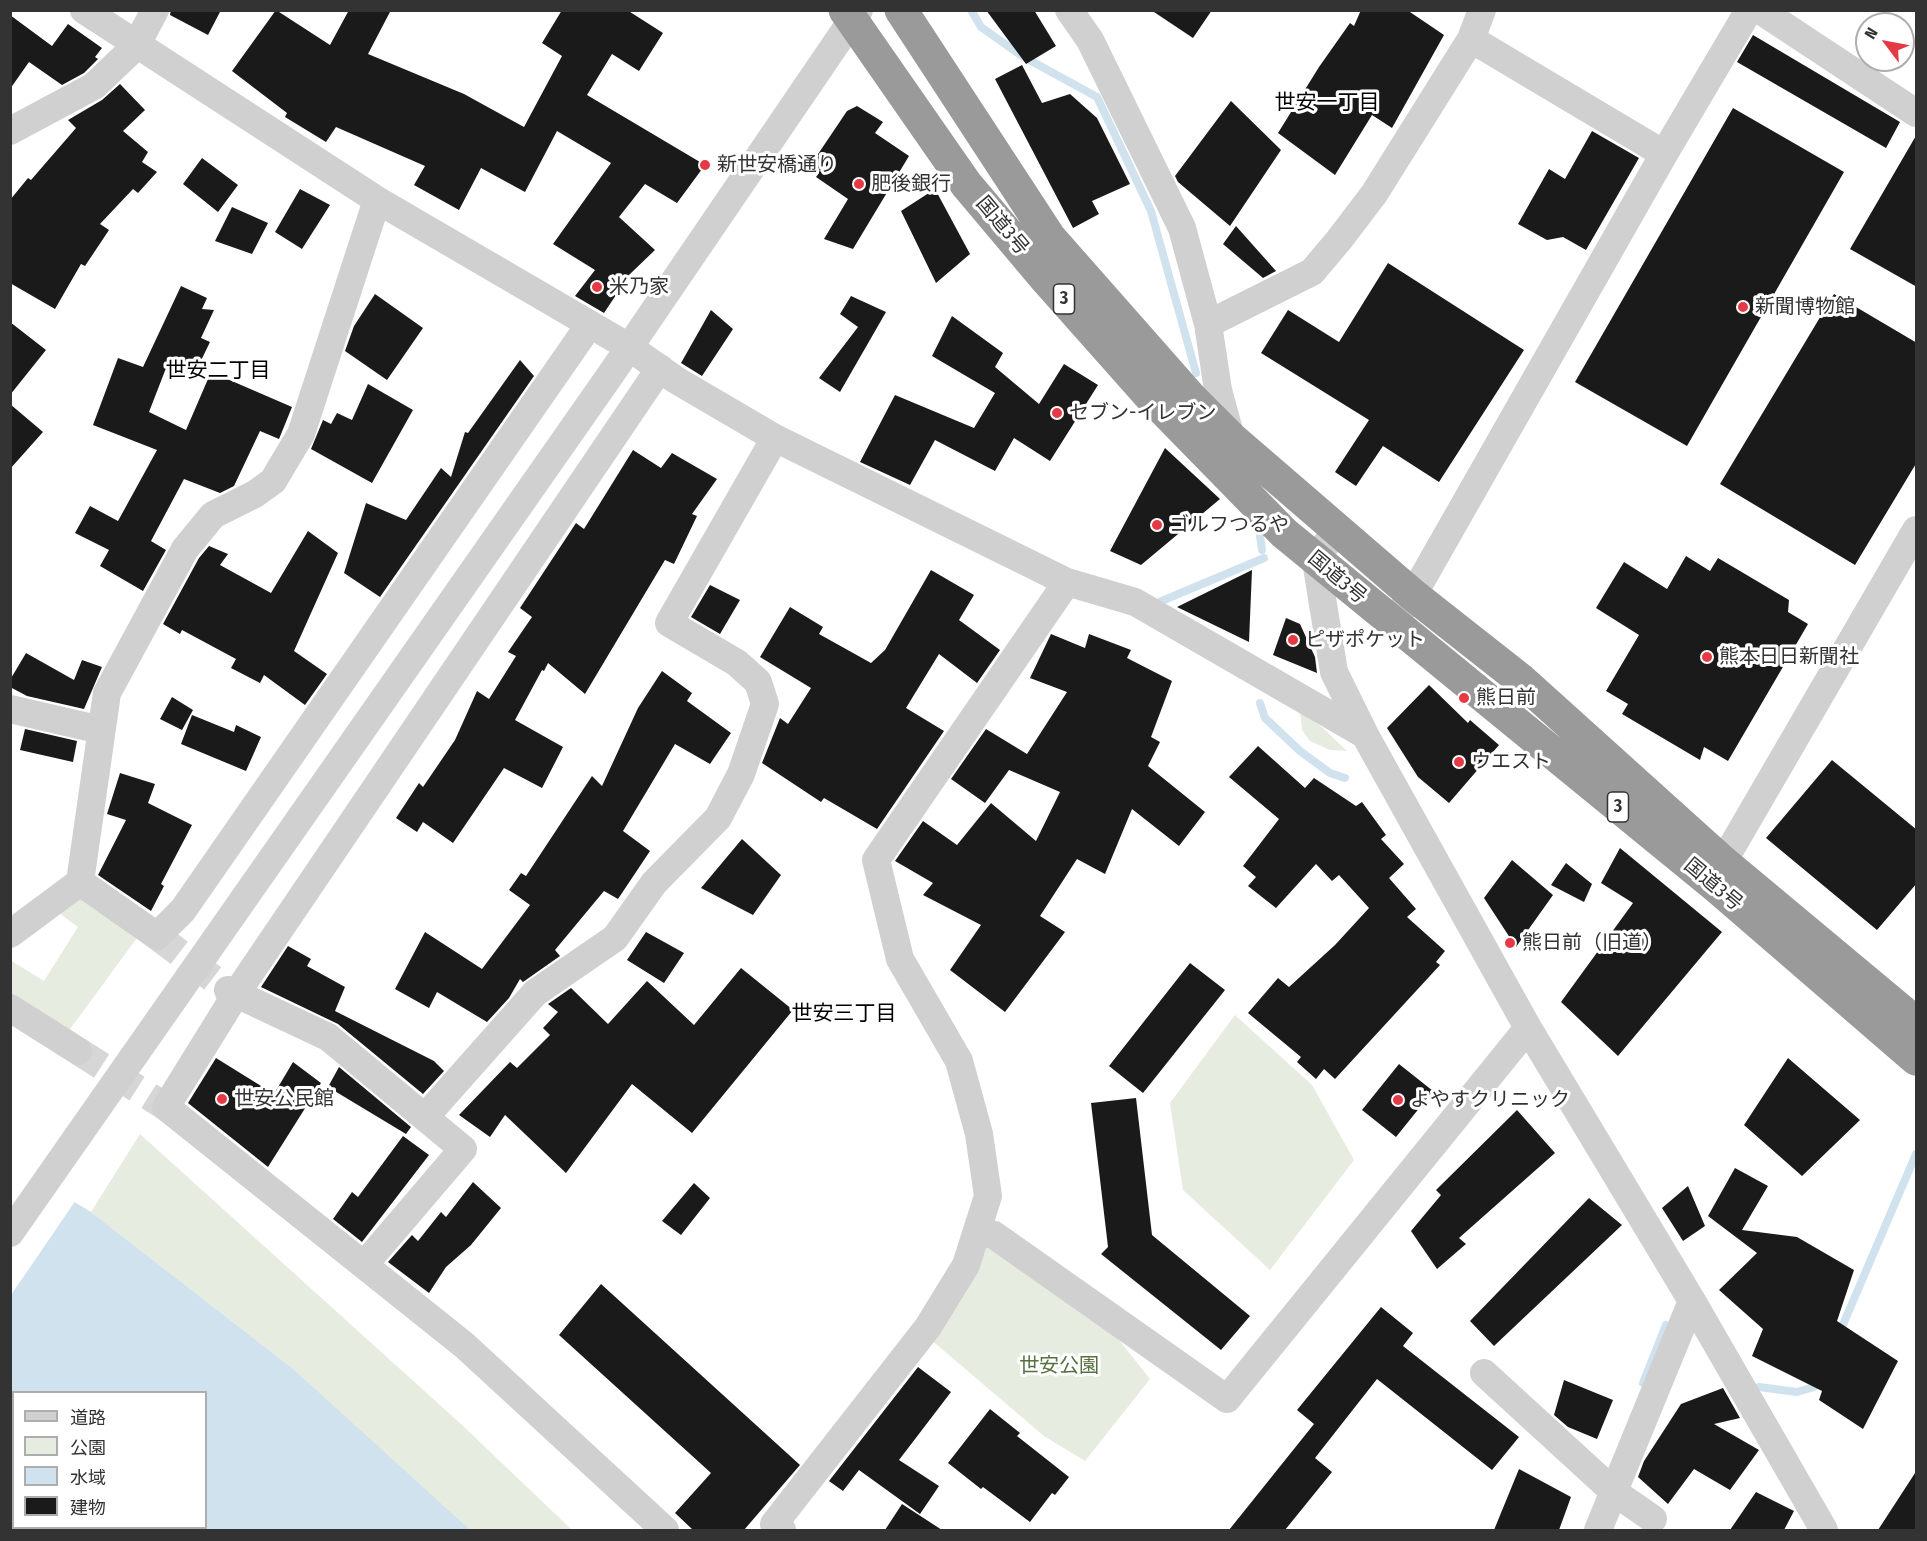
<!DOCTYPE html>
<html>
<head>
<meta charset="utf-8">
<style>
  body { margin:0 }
  #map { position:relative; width:1927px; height:1541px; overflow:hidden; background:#fff; font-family:"Fira Sans Condensed","Noto Sans JP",sans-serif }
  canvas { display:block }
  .frame { position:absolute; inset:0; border:12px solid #333; pointer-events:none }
  .legend { position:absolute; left:12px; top:1391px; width:195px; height:138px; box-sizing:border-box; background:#fff; border:2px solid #adadad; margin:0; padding:8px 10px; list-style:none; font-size:18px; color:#333 }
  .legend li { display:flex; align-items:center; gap:12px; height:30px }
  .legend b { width:30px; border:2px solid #adadad }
  .north { position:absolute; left:1855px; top:12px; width:60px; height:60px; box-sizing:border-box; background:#fff; border:2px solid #adadad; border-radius:50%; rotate:302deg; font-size:16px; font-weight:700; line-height:24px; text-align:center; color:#333 }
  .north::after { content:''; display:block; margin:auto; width:21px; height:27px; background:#e63946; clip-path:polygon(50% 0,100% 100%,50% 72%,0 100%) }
</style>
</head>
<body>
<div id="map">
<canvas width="1927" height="1541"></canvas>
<div class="frame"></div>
<ul class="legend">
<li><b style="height:8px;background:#d0d0d0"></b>道路</li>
<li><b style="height:16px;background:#e6ecdf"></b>公園</li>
<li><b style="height:16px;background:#cfe2ee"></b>水域</li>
<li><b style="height:16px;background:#1a1a1a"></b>建物</li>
</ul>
<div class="north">N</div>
</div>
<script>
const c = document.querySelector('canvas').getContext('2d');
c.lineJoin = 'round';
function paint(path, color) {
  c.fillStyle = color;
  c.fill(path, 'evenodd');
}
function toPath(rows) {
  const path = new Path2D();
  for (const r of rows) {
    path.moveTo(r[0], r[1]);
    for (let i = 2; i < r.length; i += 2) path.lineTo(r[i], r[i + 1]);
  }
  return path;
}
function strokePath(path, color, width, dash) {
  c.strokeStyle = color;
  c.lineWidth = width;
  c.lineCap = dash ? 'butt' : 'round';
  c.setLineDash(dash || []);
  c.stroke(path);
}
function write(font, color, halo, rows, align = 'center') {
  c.font = font + ' "Fira Sans Condensed","Noto Sans JP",sans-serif';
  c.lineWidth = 6;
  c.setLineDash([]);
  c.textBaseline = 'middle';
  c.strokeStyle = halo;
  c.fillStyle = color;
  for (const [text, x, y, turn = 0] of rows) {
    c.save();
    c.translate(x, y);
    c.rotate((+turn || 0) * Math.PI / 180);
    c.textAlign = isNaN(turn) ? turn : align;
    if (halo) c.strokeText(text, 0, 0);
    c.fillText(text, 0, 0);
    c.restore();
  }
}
const green = toPath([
  [1300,711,1323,728,1347,751,1330,750,1310,741,1302,730],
  [80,882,145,927,62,1040,11,1008,10,960,44,981,78,927,48,905],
  [1235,1015,1312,1085,1354,1160,1270,1270,1183,1190,1170,1103],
  [140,1134,462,1425,572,1530,464,1530,292,1368,91,1212],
  [997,1244,1104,1321,1150,1379,1085,1461,1044,1436,923,1333,979,1248]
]);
const water = toPath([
  [10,1163,91,1212,292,1368,470,1530,49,1530,45,1528,206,1528,206,1392,14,1392,13,1506,11,1503]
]);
const pier = toPath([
  [14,1161,76,1200,11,1295,11,1166]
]);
const stream = toPath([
  [971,10,981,27,1022,56,1097,97,1151,211,1196,373],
  [1260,536,1262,550],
  [1157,603,1264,558],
  [1260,703,1265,718,1300,751,1330,773,1345,778],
  [1839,1334,1916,1154],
  [1643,1383,1666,1325],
  [1759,1387,1797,1392,1814,1387,1818,1378]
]);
const building = toPath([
  [171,10,221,10,208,35,170,15],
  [276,10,330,45,349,10,391,10,368,54,464,94,524,127,562,56,542,43,562,10,627,10,663,33,639,71,612,54,587,95,705,165,677,203,645,184,619,217,655,250,630,274,604,313,575,296,595,270,553,244,611,163,557,131,525,192,481,168,459,210,414,185,425,166,336,127,326,142,285,117,287,113,232,71],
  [986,10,1034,10,1056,46,1026,64],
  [1151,10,1212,10,1193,38],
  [1361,10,1407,10,1444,35,1392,128,1372,115,1335,175,1278,133,1319,67,1350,23,1354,26],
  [10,15,52,46,68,24,102,48,95,57,98,59,84,73,62,85,29,62,10,89],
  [1753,35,1900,122,1886,148,1737,62],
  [1022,65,1042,103,1070,94,1097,118,1130,184,1092,201,1099,214,1073,228,995,79],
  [120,84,145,110,123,131,148,152,142,162,157,172,138,193,133,189,100,224,109,230,85,266,81,264,55,309,10,283,10,200,28,178,31,180,76,128,68,120,102,100],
  [1231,101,1281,150,1230,226,1178,182,1175,176],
  [857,106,883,122,875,133,909,156,853,249,824,239,848,199,816,177,819,173,810,166,847,111],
  [1733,108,1844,172,1687,446,1575,382],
  [1592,131,1639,158,1586,250,1563,237,1547,240,1518,224,1549,169,1565,179],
  [1917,134,1917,287,1850,249],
  [202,158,238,185,218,212,183,184],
  [300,189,330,205,302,249,275,232],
  [935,189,970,254,936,283,901,211],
  [232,207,268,223,252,254,215,241],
  [1236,226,1276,271,1263,278,1223,244],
  [1388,263,1524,350,1439,482,1383,446,1356,486,1335,472,1369,420,1261,353,1288,310,1339,342],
  [181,286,207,298,202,309,214,310,201,338,210,342,194,375,168,363,149,412,186,430,211,372,292,407,279,439,260,431,234,486,220,493,184,479,151,541,166,550,143,591,100,566,109,550,75,533,90,506,118,521,157,450,93,425,118,358,143,367],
  [375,294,423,328,387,380,345,351,354,326],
  [1834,294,1917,343,1917,462,1855,565,1720,484],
  [851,296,886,312,840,392,819,378,858,327,840,314],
  [711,310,733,329,702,376,681,363],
  [952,316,1003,353,995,367,1039,404,1064,364,1098,385,1050,461,1014,438,995,471,935,440,910,485,860,462,895,395,974,428,995,393,932,356],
  [10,322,46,350,10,395],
  [520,360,534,376,380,597,344,573,366,503,406,520,441,468,451,477,465,432,468,433],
  [368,384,413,410,372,483,311,449,323,420,331,424,337,413,352,420],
  [10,404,43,432,10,469],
  [1165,448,1220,499,1141,565,1110,551],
  [633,450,661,468,672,453,717,479,692,514,697,516,674,564,665,560,585,694,548,663,544,671,542,670,515,720,563,747,542,788,504,768,453,843,423,822,417,832,396,818,419,783,423,787,455,740,477,691,489,699,516,656,508,652,532,617,520,608,576,523,584,529],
  [308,531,338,553,294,651,327,674,305,705,264,675,260,683,231,668,236,659,182,630,180,634,163,624,199,558,209,546,228,554,220,565,271,593],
  [1686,556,1710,571,1718,558,1789,600,1788,612,1808,624,1728,761,1704,747,1700,760,1622,714,1628,704,1606,691,1639,635,1596,608,1624,562,1667,589],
  [931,570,974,595,959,620,1000,650,977,683,939,654,906,708,944,731,877,829,824,798,821,802,762,763,780,718,788,724,811,688,760,657,790,607,823,627,819,634,871,663,885,650],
  [1252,570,1249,642,1177,607],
  [710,585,740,600,720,634,691,617],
  [1286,618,1300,624,1315,657,1317,673,1273,655],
  [1051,634,1085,648,1089,634,1131,650,1127,658,1172,681,1151,737,1160,742,1148,766,1205,812,1179,846,1132,809,1105,874,1077,859,1040,916,1065,932,1005,1012,950,970,981,925,923,895,933,883,895,861,923,821,957,845,991,803,1036,841,1060,792,1009,770,985,803,951,779,986,729,1027,754,1067,692,1030,678],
  [26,653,74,680,82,660,102,667,84,709,27,696,10,687,10,680],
  [662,671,692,693,687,701,731,733,710,764,675,744,623,831,650,851,618,899,604,891,555,950,560,956,523,982,520,979,509,998,487,1022,437,992,429,1008,395,989,425,932,482,969,530,905,509,890,521,873,526,876,592,776,602,786,638,708],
  [1429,685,1468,723,1470,720,1499,745,1449,803,1418,777,1387,728],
  [172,697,193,710,182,730,160,719],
  [192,715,234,732,236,725,261,737,246,771,181,744],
  [25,729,77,741,73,762,20,750],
  [1258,746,1305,788,1314,778,1356,806,1362,802,1386,835,1381,839,1404,864,1389,878,1416,909,1407,917,1445,951,1436,962,1440,965,1335,1079,1324,1069,1316,1079,1297,1062,1301,1057,1248,1013,1278,978,1289,987,1335,945,1369,908,1339,875,1332,881,1316,864,1276,908,1248,886,1256,877,1243,866,1279,819,1229,777],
  [1832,760,1917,830,1917,883,1877,930,1766,838],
  [120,773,155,784,148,803,192,825,161,884,164,886,151,911,98,875,126,820,107,814],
  [742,839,781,875,753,915,701,888],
  [1620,848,1722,932,1618,1056,1561,1002,1633,903,1601,883],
  [1512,860,1553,895,1516,947,1484,898],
  [1566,863,1592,884,1584,902,1551,885],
  [646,932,684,953,664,983,627,960],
  [288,946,311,959,307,966,345,987,335,1011,434,1061,444,1071,423,1094,338,1024,261,987],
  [1190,963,1225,990,1143,1093,1109,1066],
  [741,968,793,1010,692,1133,632,1084,566,1173,505,1115,490,1137,459,1115,510,1062,517,1068,550,1035,543,1028,558,1012,548,1004,571,988,608,1024,647,981,694,1025],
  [216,1058,274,1094,293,1062,321,1083,268,1167,188,1103],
  [1788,1058,1860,1120,1802,1176,1744,1125],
  [1399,1064,1433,1091,1396,1137,1362,1110],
  [339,1067,411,1127,406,1134,328,1087],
  [1136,1098,1152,1235,1250,1316,1221,1350,1101,1254,1108,1247,1091,1103],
  [1517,1110,1555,1153,1459,1238,1466,1244,1437,1269,1411,1231,1441,1195,1436,1190],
  [403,1136,429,1155,362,1242,333,1219,352,1192,358,1197],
  [1735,1168,1768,1186,1742,1230,1797,1237,1854,1270,1837,1321,1898,1361,1863,1429,1819,1400,1822,1391,1752,1356,1763,1329,1719,1290,1757,1253,1708,1216],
  [473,1182,501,1208,471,1245,446,1267,429,1293,388,1262,412,1235,418,1241,441,1212,446,1217],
  [694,1183,710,1198,681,1235,662,1221],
  [1688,1186,1705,1226,1683,1241,1662,1208],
  [1589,1198,1622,1225,1494,1346,1470,1321],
  [601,1284,800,1465,744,1530,693,1530,675,1513,711,1473,559,1335],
  [1381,1307,1413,1333,1403,1346,1519,1437,1492,1470,1377,1379,1315,1458,1332,1472,1285,1530,1229,1530,1314,1424,1297,1410],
  [918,1367,951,1392,899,1460,939,1486,920,1514,859,1470,843,1491,829,1481],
  [1564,1380,1613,1400,1597,1439,1568,1427,1554,1415],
  [1723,1388,1740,1418,1714,1424,1759,1450,1730,1490,1694,1469,1668,1504,1638,1477,1644,1461,1681,1404],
  [990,1409,1020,1433,1017,1436,1069,1477,1055,1495,1052,1493,1030,1522,983,1487,981,1489,948,1463],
  [1519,1469,1571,1497,1559,1530,1494,1530],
  [1917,1470,1917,1530,1878,1530],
  [1756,1492,1794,1511,1784,1530,1730,1530],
  [902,1504,942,1530,885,1530]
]);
const minorTunnel = toPath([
  [157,936,228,990],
  [78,1051,166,1107]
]);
const minor = toPath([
  [84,10,377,200,629,347,676,380,775,438,1067,582,1135,602,1365,735],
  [1069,10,1090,40,1182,228,1208,324,1218,390,1231,438],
  [1760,10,1916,113],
  [1471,39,1664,154],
  [10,131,94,86,136,46,155,10],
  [377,200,301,434,273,481,255,494,213,515,185,549,107,693,80,882,157,936,183,910,590,324],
  [1208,324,1312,272,1339,240,1374,194,1471,39,1482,10],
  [660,368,236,994,166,1107,464,1345,665,1530],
  [1336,528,1316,561,1334,672,1365,735,1528,1028,1692,1301,1824,1530],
  [1392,623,1413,595,1664,154,1749,10],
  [10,709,101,730],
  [1723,862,1916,530],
  [10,934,80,882],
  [228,990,328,1037,463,1149,364,1265],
  [10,1008,78,1051],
  [425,1117,535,993,615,938,654,883,718,818,741,774,765,704,758,682,737,663,669,623,775,438],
  [977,1231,994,1235,1227,1399,1528,1028],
  [10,1233,611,374,859,10],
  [1484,1373,1614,1492,1653,1519],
  [782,1530,774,1524,928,1327,966,1265,988,1196,979,1134,959,1061,900,959,876,860,1067,582],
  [1598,1530,1692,1301]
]);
const highway = toPath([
  [845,10,966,184,1046,279,1149,395,1284,533,1718,888,1916,1059],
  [901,10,1050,238,1191,398,1231,438,1413,595,1521,680,1723,862,1916,1023]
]);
const markers = [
  [705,165,6,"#e63946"],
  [859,184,6,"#e63946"],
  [597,287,6,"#e63946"],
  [1743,307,6,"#e63946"],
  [1057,413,6,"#e63946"],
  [1157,525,6,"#e63946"],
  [1293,640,6,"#e63946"],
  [1707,657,6,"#e63946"],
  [1464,698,6,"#e63946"],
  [1459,762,6,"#e63946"],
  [1510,943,6,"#e63946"],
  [222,1099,6,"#e63946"],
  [1398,1100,6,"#e63946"]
];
const shields = [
  [1064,299,21],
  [1618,807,21]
];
const shieldNames = [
  ["3",1064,299],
  ["3",1618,807]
];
const poiNames = [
  ["新世安橋通り",717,165],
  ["肥後銀行",871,184],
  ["米乃家",609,287],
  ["新聞博物館",1755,307],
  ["セブン-イレブン",1069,413],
  ["ゴルフつるや",1169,525],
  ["ピザポケット",1305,640],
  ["熊本日日新聞社",1719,657],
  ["熊日前",1476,698],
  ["ウエスト",1471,762],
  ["熊日前（旧道）",1522,943],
  ["世安公民館",234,1099],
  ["よやすクリニック",1410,1100]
];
const streetNames = [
  ["国道3号",1002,226,50],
  ["国道3号",1337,578,40],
  ["国道3号",1713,885,40]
];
const parkNames = [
  ["世安公園",1059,1366]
];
const neighbourhoodNames = [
  ["世安一丁目",1327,103],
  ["世安二丁目",218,371],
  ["世安三丁目",844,1014]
];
paint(green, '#e6ecdf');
paint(water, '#cfe2ee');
paint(pier, '#fff');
strokePath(stream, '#cfe2ee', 8);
paint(building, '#1a1a1a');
strokePath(minorTunnel, '#d6d6d6', 28, [28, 14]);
strokePath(minor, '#d0d0d0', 28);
strokePath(highway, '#9a9a9a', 33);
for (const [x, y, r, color] of markers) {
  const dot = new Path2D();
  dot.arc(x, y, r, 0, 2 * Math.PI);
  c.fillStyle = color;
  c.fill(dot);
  strokePath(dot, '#fff', 2);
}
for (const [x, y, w] of shields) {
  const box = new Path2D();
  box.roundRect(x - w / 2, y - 15, w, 30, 4.5);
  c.fillStyle = '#fff';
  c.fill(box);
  strokePath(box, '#333', 1.5);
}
write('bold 18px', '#333', null, shieldNames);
write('20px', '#333', '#fff', poiNames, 'left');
write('20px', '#333', '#fff', streetNames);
write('20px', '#56703f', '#fff', parkNames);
write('21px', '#000', '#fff', neighbourhoodNames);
</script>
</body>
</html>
